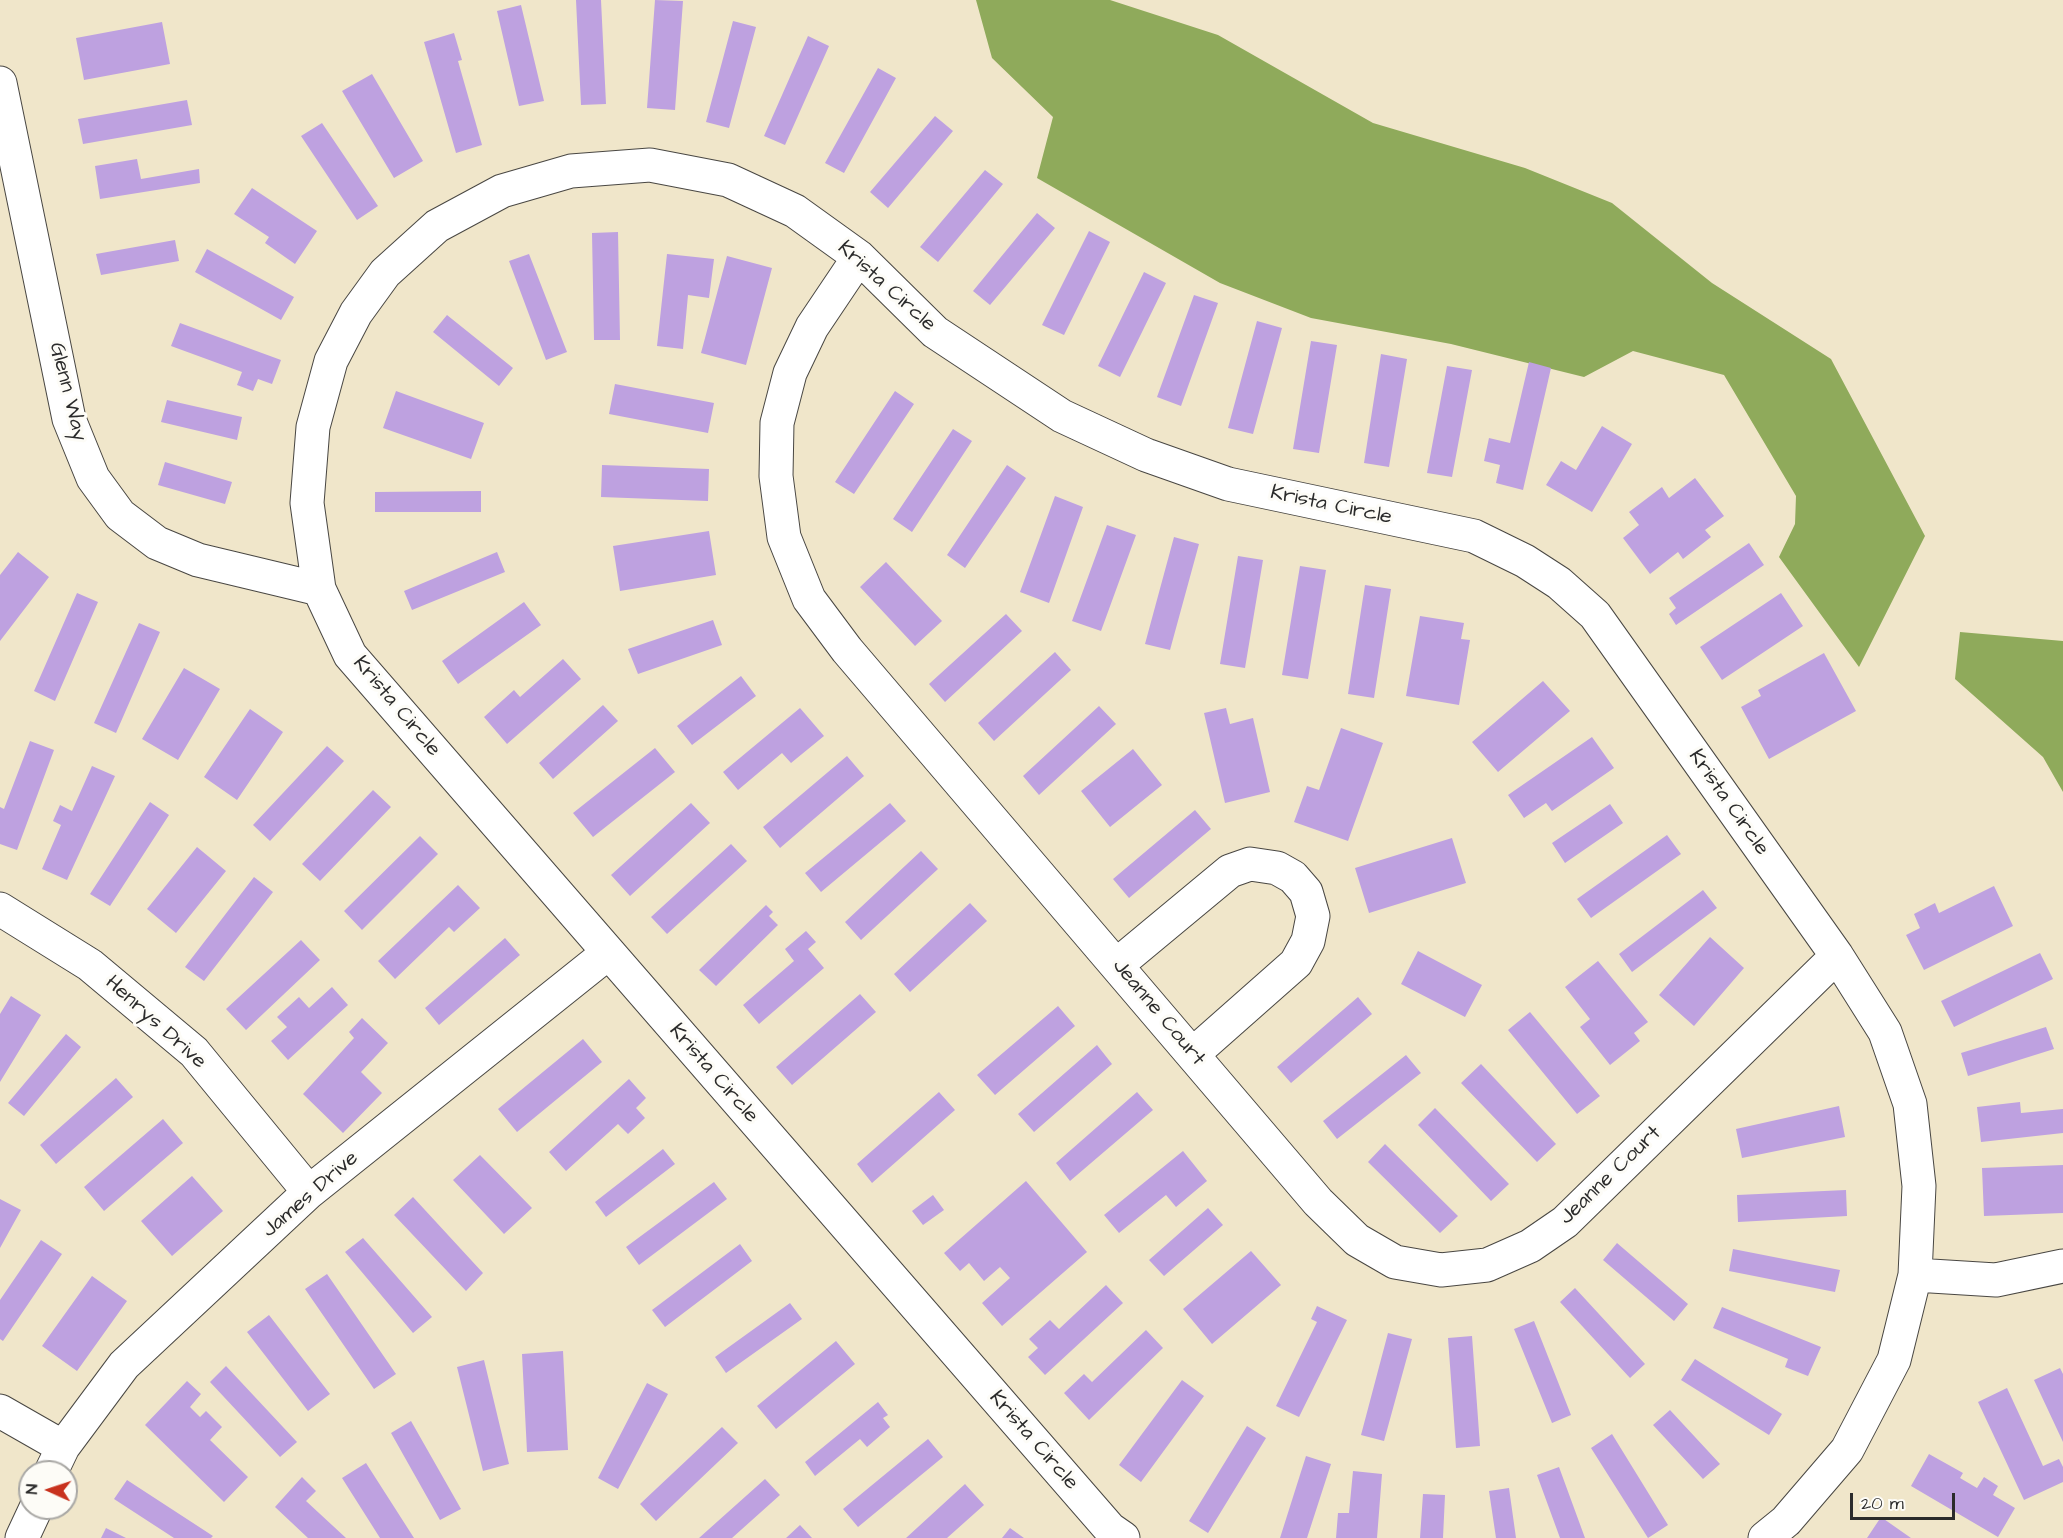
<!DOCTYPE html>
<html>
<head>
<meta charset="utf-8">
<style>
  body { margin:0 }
  #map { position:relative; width:2063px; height:1538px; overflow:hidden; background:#f0e6ca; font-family:"Architects Daughter",sans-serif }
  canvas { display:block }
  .north { position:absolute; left:18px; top:1460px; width:60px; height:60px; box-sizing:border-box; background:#fdfcf7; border:2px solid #a9a8a5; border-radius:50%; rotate:273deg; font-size:16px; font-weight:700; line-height:24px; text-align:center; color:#2b2b2b }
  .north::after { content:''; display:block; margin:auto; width:21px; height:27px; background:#c8321e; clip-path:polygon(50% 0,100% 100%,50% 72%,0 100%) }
  .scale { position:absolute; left:1850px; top:1493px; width:105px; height:27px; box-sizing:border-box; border:3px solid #2b2b2b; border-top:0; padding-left:8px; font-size:18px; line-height:21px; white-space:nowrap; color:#2b2b2b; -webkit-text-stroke:4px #fdfcf7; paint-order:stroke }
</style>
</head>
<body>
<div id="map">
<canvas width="2063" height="1538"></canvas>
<div class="north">N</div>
<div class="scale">20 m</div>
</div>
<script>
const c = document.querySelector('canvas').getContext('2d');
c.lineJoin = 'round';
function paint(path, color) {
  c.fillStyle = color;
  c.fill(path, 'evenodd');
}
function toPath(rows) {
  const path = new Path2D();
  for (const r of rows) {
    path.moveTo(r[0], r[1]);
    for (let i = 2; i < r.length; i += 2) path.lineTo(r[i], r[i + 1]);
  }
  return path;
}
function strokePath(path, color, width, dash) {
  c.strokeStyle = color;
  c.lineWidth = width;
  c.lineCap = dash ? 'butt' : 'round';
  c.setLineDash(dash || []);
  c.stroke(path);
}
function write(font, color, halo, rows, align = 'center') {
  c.font = font + ' "Architects Daughter",sans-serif';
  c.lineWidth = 6;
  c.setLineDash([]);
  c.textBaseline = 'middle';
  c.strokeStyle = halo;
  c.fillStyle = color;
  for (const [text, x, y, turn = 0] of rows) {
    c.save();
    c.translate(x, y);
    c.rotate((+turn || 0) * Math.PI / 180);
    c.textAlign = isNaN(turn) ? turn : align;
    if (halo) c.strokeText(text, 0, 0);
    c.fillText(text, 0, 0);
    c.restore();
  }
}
const forest = toPath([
  [976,0,1110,0,1218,35,1373,123,1525,168,1612,203,1712,283,1831,359,1925,536,1859,667,1779,557,1795,524,1796,496,1724,375,1633,351,1584,377,1451,344,1311,318,1220,283,1037,178,1053,117,992,58],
  [1960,632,2063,641,2063,792,2043,757,1955,679]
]);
const building = toPath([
  [576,0,601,0,606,104,581,105],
  [655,0,683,1,675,110,647,108],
  [521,5,544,101,519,106,497,11],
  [733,21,756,27,729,128,706,122],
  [162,22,170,64,84,80,76,38],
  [454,33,462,60,458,61,482,145,456,153,424,42],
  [808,36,829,46,785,145,764,136],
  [878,68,896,78,844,173,825,163],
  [372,74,423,161,394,178,342,91],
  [187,100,192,125,83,144,78,119],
  [935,116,953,131,888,208,870,192],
  [322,123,378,206,357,220,301,136],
  [137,159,141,179,199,169,200,183,100,199,95,166],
  [985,170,1003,184,938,262,920,247],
  [252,188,317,231,295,264,265,243,269,237,234,214],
  [1037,213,1055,228,990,305,973,291],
  [1089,231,1110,242,1064,335,1042,325],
  [618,232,620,340,594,340,592,233],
  [175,240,179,261,101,275,96,254],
  [207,249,294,297,281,320,195,272],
  [529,254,567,352,546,360,509,261],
  [667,254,714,259,709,298,688,295,683,349,657,346],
  [727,256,772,268,746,365,701,353],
  [1144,272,1166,283,1120,377,1098,366],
  [1194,295,1218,303,1181,406,1157,397],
  [447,315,513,368,499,386,433,332],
  [1257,321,1282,328,1253,434,1228,428],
  [180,323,281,360,272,384,258,379,253,391,237,385,242,372,171,346],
  [1311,341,1337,345,1319,453,1293,449],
  [1381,354,1407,359,1389,467,1364,463],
  [1529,362,1551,368,1523,490,1496,483,1500,465,1484,461,1489,438,1510,443],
  [1447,366,1472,370,1452,477,1427,473],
  [615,384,714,403,708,433,609,414],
  [396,391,484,423,471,459,383,428],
  [895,391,914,404,854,494,835,482],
  [167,400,242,417,237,440,161,422],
  [1602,426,1632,444,1592,512,1546,485,1561,461,1576,470],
  [953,429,972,441,912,532,893,519],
  [165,462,232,482,225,504,158,485],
  [602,465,709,469,708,501,601,497],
  [1007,465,1026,478,965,568,947,555],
  [1695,478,1724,516,1705,530,1711,537,1683,559,1678,552,1650,574,1623,538,1639,525,1629,512,1662,487,1669,498],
  [481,491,481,512,375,512,375,492],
  [1055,496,1083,507,1049,603,1020,592],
  [1107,525,1136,535,1101,631,1072,621],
  [709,531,716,575,620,591,613,546],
  [1174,537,1199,544,1170,650,1145,644],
  [1749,543,1764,565,1676,625,1669,614,1676,608,1669,598],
  [18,552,49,577,0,641,0,575],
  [497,552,505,572,412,610,404,591],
  [1238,556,1263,560,1245,668,1220,664],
  [886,562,942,621,915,646,860,587],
  [1300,566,1326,570,1308,679,1282,675],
  [1365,585,1391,589,1374,698,1348,694],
  [77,593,98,602,55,701,34,691],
  [1781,593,1803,626,1722,680,1700,647],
  [524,602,541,625,458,684,442,661],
  [1006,614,1022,631,945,702,929,684],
  [1420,616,1464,623,1461,639,1470,640,1459,705,1406,696],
  [713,620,722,645,638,674,628,649],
  [139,623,160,632,116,733,94,723],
  [1055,652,1071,670,994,741,978,723],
  [1824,653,1856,711,1769,759,1741,707,1761,696,1758,690],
  [563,659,581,679,507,744,484,717,514,690,520,697],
  [184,668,220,689,178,760,142,739],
  [741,676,756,696,692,745,677,726],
  [1543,681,1570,711,1498,772,1472,742],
  [603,705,618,721,553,779,539,763],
  [1099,706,1116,724,1039,795,1023,776],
  [800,708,824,736,791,763,782,753,738,790,723,772],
  [1226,708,1230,724,1253,718,1270,792,1225,803,1204,713],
  [250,709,283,732,237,800,204,777],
  [1341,728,1383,743,1348,841,1294,822,1307,786,1319,790],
  [1592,737,1614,768,1552,811,1546,803,1524,818,1508,795],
  [30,741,54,750,17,850,0,844,0,807,4,809],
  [327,746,344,761,270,841,253,825],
  [655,748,675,772,593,837,573,813],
  [1133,749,1162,785,1110,827,1081,791],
  [847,756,864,776,780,848,763,827],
  [92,766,115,776,67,880,42,869,61,825,53,821,60,805,72,811],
  [373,790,391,807,320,881,302,864],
  [150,802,169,815,110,906,90,894],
  [691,803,710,823,630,896,611,875],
  [890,803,906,821,821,892,805,873],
  [1610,804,1623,823,1565,863,1552,843],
  [1195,810,1211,829,1129,898,1113,879],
  [1667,835,1681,854,1591,918,1577,899],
  [420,836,438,854,362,930,344,911],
  [1452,838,1466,883,1369,913,1355,868],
  [731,844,747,861,667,934,651,917],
  [197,847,226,871,176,933,147,909],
  [921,851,938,869,861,940,845,922],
  [254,877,273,892,204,981,185,967],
  [458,885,480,908,454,932,449,927,395,979,378,961],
  [1994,886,2013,926,1924,970,1906,935,1920,928,1914,914,1935,903,1939,913],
  [1703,890,1717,908,1632,972,1619,954],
  [970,903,987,921,910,992,894,974],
  [766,905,773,912,769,916,778,925,716,986,699,970],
  [806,931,816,942,808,949,824,968,759,1024,743,1005,794,961,785,949],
  [1710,937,1744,968,1694,1026,1659,995],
  [505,938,520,955,439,1025,425,1008],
  [301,940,320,960,246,1030,226,1009],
  [1418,951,1482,985,1465,1017,1401,984],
  [2040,953,2053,979,1954,1027,1941,1001],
  [1598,961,1648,1022,1634,1033,1640,1041,1610,1065,1580,1027,1590,1019,1565,987],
  [332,987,348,1005,288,1060,271,1041,287,1027,277,1017,299,997,309,1008],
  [860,994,876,1012,792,1085,776,1067],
  [11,996,41,1015,0,1082,0,1014],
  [1358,997,1372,1014,1291,1083,1277,1067],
  [1058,1006,1075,1026,995,1095,977,1075],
  [1530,1012,1600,1096,1577,1114,1508,1030],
  [362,1018,388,1043,361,1072,382,1093,343,1133,303,1094,354,1038,349,1032],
  [2046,1027,2054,1049,1968,1076,1961,1053],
  [66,1034,81,1047,24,1116,8,1103],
  [583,1039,602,1062,517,1132,498,1109],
  [1097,1045,1112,1064,1034,1132,1018,1114],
  [1406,1055,1421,1073,1337,1139,1323,1121],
  [1481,1064,1556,1144,1537,1162,1461,1083],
  [116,1078,133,1097,56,1164,40,1145],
  [629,1079,646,1098,636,1108,645,1118,628,1134,618,1124,566,1171,549,1152],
  [939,1092,955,1110,872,1183,857,1164],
  [1137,1092,1153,1110,1070,1181,1056,1163],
  [2020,1102,2021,1113,2063,1109,2063,1133,1981,1142,1977,1107],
  [1839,1106,1845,1137,1742,1158,1736,1129],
  [1435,1108,1509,1184,1491,1201,1418,1125],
  [163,1119,183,1143,104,1211,84,1187],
  [1385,1144,1458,1216,1440,1233,1368,1162],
  [663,1149,675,1164,606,1217,595,1202],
  [1183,1151,1207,1181,1176,1207,1166,1195,1119,1233,1104,1215],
  [480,1155,532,1208,504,1234,453,1180],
  [2063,1165,2063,1213,1984,1216,1982,1168],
  [192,1176,223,1211,172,1256,141,1221],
  [1026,1181,1087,1252,1002,1326,982,1303,1010,1278,1000,1267,984,1281,969,1263,960,1271,944,1253],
  [714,1182,727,1199,639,1265,626,1247],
  [1846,1190,1847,1216,1738,1222,1737,1195],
  [933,1195,944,1210,923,1225,912,1211],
  [413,1197,483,1273,466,1291,394,1215],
  [0,1199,21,1210,0,1248],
  [1208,1208,1223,1225,1164,1276,1149,1260],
  [363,1238,432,1317,413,1333,345,1252],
  [41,1240,62,1254,3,1341,0,1339,0,1300],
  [1617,1243,1688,1304,1674,1321,1603,1260],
  [740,1244,752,1261,665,1327,652,1310],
  [1733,1249,1840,1270,1835,1292,1729,1271],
  [1251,1251,1281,1285,1212,1344,1183,1309],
  [327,1274,396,1374,374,1389,305,1289],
  [92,1276,127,1301,77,1371,42,1346],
  [1106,1285,1123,1303,1045,1375,1028,1357,1038,1348,1029,1339,1050,1320,1059,1329],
  [1575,1288,1645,1364,1630,1378,1560,1302],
  [790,1303,802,1319,726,1373,715,1357],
  [1317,1306,1347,1320,1299,1417,1276,1406,1317,1322,1311,1319],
  [1722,1307,1821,1347,1808,1376,1785,1367,1788,1359,1713,1328],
  [269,1315,330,1394,308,1411,247,1332],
  [1534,1321,1571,1415,1552,1423,1514,1329],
  [1146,1330,1163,1348,1089,1420,1064,1393,1084,1374,1092,1382],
  [1388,1333,1412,1339,1384,1441,1361,1435],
  [1472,1336,1480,1446,1456,1448,1448,1338],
  [836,1341,855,1364,776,1429,757,1406],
  [563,1351,568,1450,527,1452,522,1354],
  [1695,1359,1782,1414,1769,1435,1681,1380],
  [484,1360,509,1464,483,1471,457,1367],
  [226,1366,297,1442,280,1457,210,1382],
  [2060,1368,2063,1374,2063,1442,2034,1380],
  [1182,1380,1204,1396,1141,1482,1119,1465],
  [187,1381,201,1394,190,1407,200,1417,206,1411,222,1427,210,1440,248,1477,224,1502,145,1425],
  [647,1383,668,1394,618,1489,598,1478],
  [2007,1388,2043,1466,2059,1459,2063,1467,2063,1482,2024,1500,1978,1402],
  [878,1402,888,1415,883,1418,890,1427,867,1447,860,1439,815,1476,805,1462],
  [1670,1410,1720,1464,1703,1479,1653,1425],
  [411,1421,461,1509,440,1520,391,1433],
  [1247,1426,1266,1438,1208,1533,1189,1521],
  [722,1427,738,1443,656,1521,640,1504],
  [1612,1434,1668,1525,1648,1538,1591,1448],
  [928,1439,943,1457,858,1527,843,1509],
  [1929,1454,1963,1473,1960,1478,1977,1488,1984,1477,1998,1486,1993,1495,2015,1508,1998,1537,1911,1486],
  [1306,1456,1331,1464,1307,1538,1280,1538],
  [366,1463,414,1538,380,1538,342,1478],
  [1559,1467,1585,1538,1560,1538,1537,1475],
  [1353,1471,1382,1474,1377,1538,1336,1538,1338,1513,1349,1513],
  [302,1477,316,1491,306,1501,346,1538,308,1538,275,1507],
  [765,1479,780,1495,732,1538,699,1538],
  [127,1480,213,1536,211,1538,174,1538,114,1499],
  [965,1484,984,1505,947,1538,906,1538],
  [1509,1488,1516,1538,1496,1538,1489,1491],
  [1423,1494,1445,1495,1443,1538,1420,1538],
  [1881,1517,1911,1538,1867,1538],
  [800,1525,812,1538,786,1538],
  [106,1528,126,1538,101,1538],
  [1010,1528,1024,1538,1002,1538]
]);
const street = toPath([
  [0,83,69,419,93,478,120,515,157,543,198,560,319,589],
  [859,257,812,327,790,373,777,423,776,476,784,537,809,599,847,650,1318,1202,1357,1240,1395,1262,1441,1270,1487,1265,1530,1246,1565,1222,1837,956],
  [0,909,90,965,194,1052,309,1192],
  [1118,964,1230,871,1250,864,1277,868,1293,877,1306,892,1313,916,1308,941,1296,963,1193,1054],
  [1915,1275,1996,1280,2063,1266],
  [0,1411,63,1447],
  [51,1472,63,1447,124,1365,309,1192,608,953],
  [22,1538,36,1508],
  [1123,1538,1110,1529,350,655,319,589,307,503,313,427,331,361,356,313,385,273,437,226,502,191,571,171,650,165,728,180,795,211,859,257,935,332,1062,416,1146,455,1228,484,1474,536,1525,561,1559,583,1595,615,1837,956,1885,1032,1910,1104,1919,1186,1915,1275,1894,1360,1847,1450,1786,1521,1765,1538]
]);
const streetNames = [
  ["Krista Circle",886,287,42],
  ["Glenn Way",67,392,76],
  ["Krista Circle",1331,506,12],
  ["Krista Circle",396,707,50],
  ["Krista Circle",1728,803,55],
  ["Jeanne Court",1158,1013,50],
  ["Henrys Drive",155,1023,42],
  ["Krista Circle",713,1074,49],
  ["Jeanne Court",1611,1176,-44],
  ["James Drive",311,1195,-41],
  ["Krista Circle",1033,1441,49]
];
paint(forest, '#8faa5b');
paint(building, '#bea1e0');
strokePath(street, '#494743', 35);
strokePath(street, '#fff', 33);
write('21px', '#2b2b2b', '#fdfcf7', streetNames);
</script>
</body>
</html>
